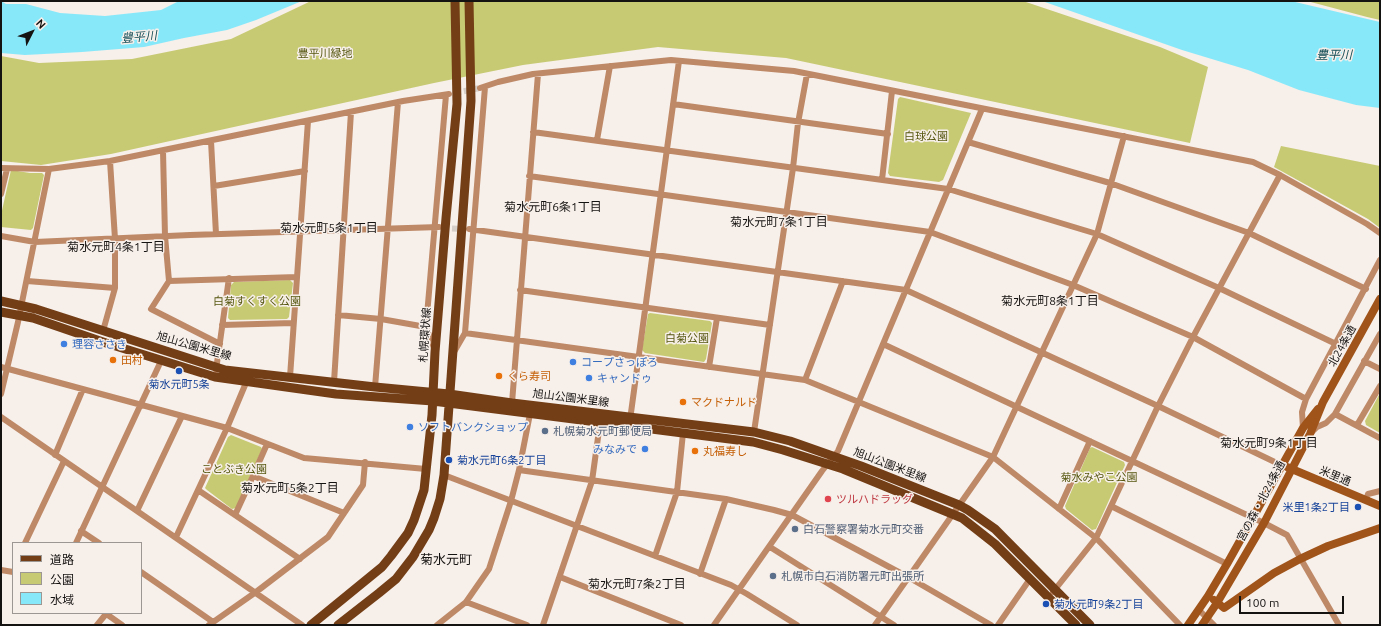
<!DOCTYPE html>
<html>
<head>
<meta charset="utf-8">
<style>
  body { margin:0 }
  #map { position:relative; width:1381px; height:626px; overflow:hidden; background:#f7efea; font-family:Ubuntu,"Noto Sans JP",sans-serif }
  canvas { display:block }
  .frame { position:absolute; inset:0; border:2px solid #151311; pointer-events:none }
  .legend { position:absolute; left:12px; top:542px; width:130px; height:72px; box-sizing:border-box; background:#f7efea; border:1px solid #9d9793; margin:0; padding:5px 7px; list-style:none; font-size:12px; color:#151311 }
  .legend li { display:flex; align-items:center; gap:8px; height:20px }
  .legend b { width:20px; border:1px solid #9d9793 }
  .north { position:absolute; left:12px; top:12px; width:40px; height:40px; -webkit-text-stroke:3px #f7efea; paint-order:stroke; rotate:48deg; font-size:11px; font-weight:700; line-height:16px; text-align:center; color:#151311 }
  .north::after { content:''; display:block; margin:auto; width:14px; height:18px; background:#151311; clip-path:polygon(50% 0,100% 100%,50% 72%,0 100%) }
  .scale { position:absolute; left:1239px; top:596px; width:105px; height:18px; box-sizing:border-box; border:2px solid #151311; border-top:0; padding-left:5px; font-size:12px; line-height:14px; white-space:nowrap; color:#151311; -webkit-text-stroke:3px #f7efea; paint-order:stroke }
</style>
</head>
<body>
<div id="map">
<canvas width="1381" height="626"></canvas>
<div class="frame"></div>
<ul class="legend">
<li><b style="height:5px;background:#733e16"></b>道路</li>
<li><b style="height:11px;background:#c7ca73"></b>公園</li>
<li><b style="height:11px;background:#87e8fa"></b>水域</li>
</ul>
<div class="north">N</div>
<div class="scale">100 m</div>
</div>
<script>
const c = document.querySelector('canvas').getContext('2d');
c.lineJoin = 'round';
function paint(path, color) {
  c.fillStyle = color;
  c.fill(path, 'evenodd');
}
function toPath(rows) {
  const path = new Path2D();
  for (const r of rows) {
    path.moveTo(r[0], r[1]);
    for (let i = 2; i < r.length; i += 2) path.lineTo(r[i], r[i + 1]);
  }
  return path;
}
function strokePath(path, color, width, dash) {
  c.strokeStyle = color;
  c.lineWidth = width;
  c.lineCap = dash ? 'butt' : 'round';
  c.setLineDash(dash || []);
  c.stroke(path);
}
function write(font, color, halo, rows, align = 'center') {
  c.font = font + ' Ubuntu,"Noto Sans JP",sans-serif';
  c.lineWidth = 3;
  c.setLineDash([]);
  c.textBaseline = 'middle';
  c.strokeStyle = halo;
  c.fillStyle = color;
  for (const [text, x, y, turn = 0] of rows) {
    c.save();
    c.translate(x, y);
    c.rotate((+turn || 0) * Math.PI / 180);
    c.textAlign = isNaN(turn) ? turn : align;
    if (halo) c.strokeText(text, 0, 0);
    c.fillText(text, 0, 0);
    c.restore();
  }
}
const green = toPath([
  [311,1,1023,1,1160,47,1208,67,1190,143,786,58,658,47,523,65,434,83,111,154,41,165,1,161,1,56,39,63,132,59,231,39],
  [1307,1,1380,1,1380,20,1367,17],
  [900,97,971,113,943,180,939,182,890,176,888,173,898,99],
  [1281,146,1380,166,1380,228,1368,219,1274,167],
  [11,170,30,173,42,173,44,175,33,228,31,230,1,227,1,215],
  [290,280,293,283,289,317,287,319,230,320,228,318,231,285,234,282],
  [650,313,710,321,712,323,706,359,704,362,645,353,642,350,648,314],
  [1380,393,1380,433,1366,425,1365,421],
  [231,435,261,447,262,449,236,508,232,509,207,490,205,488,228,437],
  [1092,447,1124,462,1125,465,1096,529,1092,530,1066,509,1065,506,1090,448]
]);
const water = toPath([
  [1,1,6,4,26,4,60,13,105,16,161,10,179,1,302,1,256,20,227,30,184,38,144,47,82,52,25,55,1,53],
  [1042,1,1291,1,1380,22,1380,108,1356,105,1299,90,1248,70,1182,50]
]);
const streetTunnel = toPath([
  [455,93,480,88],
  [443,228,464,229]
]);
const street = toPath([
  [480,88,498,82,533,74,671,60,794,71,1253,162,1280,175,1367,224,1380,233],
  [673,104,888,134],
  [533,132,948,189,1097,234,1219,288,1336,344],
  [597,140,610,66],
  [211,141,216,234],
  [968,142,1110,183,1249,233,1366,289],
  [163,151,165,236,169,281,297,277],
  [1,168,49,169,110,161,403,101,449,94],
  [529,176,930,232,1073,285,1193,337,1306,399],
  [882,180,892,91],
  [214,186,305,171],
  [1,194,7,169],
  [469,229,906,290,1158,406,1281,465],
  [1,236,35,242,190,235,439,227],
  [27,281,115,288],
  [169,281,151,309,220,344],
  [520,290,770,325],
  [338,315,381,319,426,327],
  [222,325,293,323],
  [103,331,115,288,115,239,110,161],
  [465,333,805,380,993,457,1096,538,1180,625],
  [883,344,1264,523,1287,535,1339,625],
  [434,348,426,327,446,95],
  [454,352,465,333,485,87],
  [1364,361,1380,369],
  [1,367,227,428,304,458,426,469],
  [709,367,717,318],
  [216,370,229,278],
  [290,377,308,121],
  [805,380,843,281],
  [334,382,351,112],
  [375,387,398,102],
  [1,394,18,322,49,169],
  [512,403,538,74],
  [1335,414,1380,438],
  [1,417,302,625],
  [630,420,679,61],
  [1357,425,1380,386],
  [1303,428,1302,412,1306,399,1380,260],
  [754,432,793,168,798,123,807,74],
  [1312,432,1317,427,1326,423,1335,414,1380,334],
  [55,455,83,389],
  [519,470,726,499,774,510,792,515,908,577,991,625],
  [444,475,731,585,747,594,797,625],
  [253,476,267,444],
  [198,490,300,559],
  [1366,500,1368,494,1380,491],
  [1111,506,1227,564],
  [1059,509,1090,441],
  [137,511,182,416],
  [235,515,253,476,344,513],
  [81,531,99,543],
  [176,537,227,428,248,378],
  [25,543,64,461],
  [76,543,161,361],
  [770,547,894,625],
  [655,556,677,492,683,433],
  [1,570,13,572],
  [141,572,213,622],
  [700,574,726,499],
  [560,577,681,625],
  [1053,592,1096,538,1158,406,1193,337,1280,175],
  [466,602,527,625],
  [1199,610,1214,625],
  [105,613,122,625],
  [97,625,106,614],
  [209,625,256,592,328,537,363,485,365,462],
  [437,625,466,602,489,569,511,501,519,470,530,414],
  [543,625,592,481,600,423],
  [714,625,822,471,838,451,982,109],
  [875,625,993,457,1097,234,1124,136],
  [998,625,1030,579]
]);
const secondary = toPath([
  [1287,467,1380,506],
  [1214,600,1224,608,1274,573,1300,559,1328,546,1380,528],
  [1188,625,1208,596,1227,564,1303,428,1318,409],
  [1202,625,1217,603,1264,523,1310,434,1323,402,1380,299]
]);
const primary = toPath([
  [1,301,36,309,225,370,375,387,449,394,512,403,754,432,790,441,861,466,959,505,968,510,995,529,1090,625],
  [1,312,33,318,106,343,215,377,336,394,433,401,753,442,783,450,843,469,962,518,995,544,1076,625],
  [311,625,382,567,391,556,408,533,414,520,424,490,432,415,435,352,446,218,457,104,455,1],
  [338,625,379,593,396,579,413,557,429,530,434,518,440,499,444,475,471,101,469,1]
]);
const markers = [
  [64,344,4,"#3f7fe0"],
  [113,360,4,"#e8710a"],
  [573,362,4,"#3f7fe0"],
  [179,371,4,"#1a4fb4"],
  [499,376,4,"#e8710a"],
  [589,378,4,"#3f7fe0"],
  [683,402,4,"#e8710a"],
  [410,427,4,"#3f7fe0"],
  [545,431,4,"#5c6f8a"],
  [645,449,4,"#3f7fe0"],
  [695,451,4,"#e8710a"],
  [449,460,4,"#1a4fb4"],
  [828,499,4,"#e0444e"],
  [1358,507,4,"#1a4fb4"],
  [795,529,4,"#5c6f8a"],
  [773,576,4,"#5c6f8a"],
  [1046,604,4,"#1a4fb4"]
];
const parkNames = [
  ["豊平川緑地",325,53],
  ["白球公園",926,136],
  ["白菊すくすく公園",257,301],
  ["白菊公園",687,338],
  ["ことぶき公園",234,469],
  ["菊水みやこ公園",1099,477]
];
const streetNames = [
  ["札幌環状線",425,335,-86],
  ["旭山公園米里線",194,346,16],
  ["北24条通",1342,346,-61],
  ["旭山公園米里線",571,398,7],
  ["旭山公園米里線",890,465,21],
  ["米里通",1335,476,23],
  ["宮の森・北24条通",1261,501,-62]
];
const shopNames = [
  ["理容ささき",72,344],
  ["コープさっぽろ",581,362],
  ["キャンドゥ",597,378],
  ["ソフトバンクショップ",418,427],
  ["みなみで",637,449,"right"]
];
const foodNames = [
  ["田村",121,360],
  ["くら寿司",507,376],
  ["マクドナルド",691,402],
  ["丸福寿し",703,451]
];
const transitNames = [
  ["菊水元町5条",179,384,"center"],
  ["菊水元町6条2丁目",457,460],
  ["米里1条2丁目",1350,507,"right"],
  ["菊水元町9条2丁目",1054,604]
];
const serviceNames = [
  ["札幌菊水元町郵便局",553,431],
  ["白石警察署菊水元町交番",803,529],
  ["札幌市白石消防署元町出張所",781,576]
];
const healthNames = [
  ["ツルハドラッグ",836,499]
];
const waterNames = [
  ["豊平川",139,37,-5],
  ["豊平川",1334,55]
];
const neighbourhoodNames = [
  ["菊水元町6条1丁目",553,207],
  ["菊水元町7条1丁目",779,222],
  ["菊水元町5条1丁目",329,228],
  ["菊水元町4条1丁目",116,247],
  ["菊水元町8条1丁目",1050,301],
  ["菊水元町9条1丁目",1269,443],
  ["菊水元町5条2丁目",290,488],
  ["菊水元町7条2丁目",637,584]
];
const quarterNames = [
  ["菊水元町",446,560]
];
paint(green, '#c7ca73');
paint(water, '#87e8fa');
strokePath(streetTunnel, '#d5cec9', 6, [6, 3]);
strokePath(street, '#be8967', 6);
strokePath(secondary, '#a05419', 8);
strokePath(primary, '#733e16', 9);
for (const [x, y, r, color] of markers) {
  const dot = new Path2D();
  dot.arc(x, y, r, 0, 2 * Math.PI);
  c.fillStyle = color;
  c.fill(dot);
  strokePath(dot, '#f7efea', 1.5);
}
write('11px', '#575811', '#f7efea', parkNames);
write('11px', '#151311', '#f7efea', streetNames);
write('11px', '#366cbe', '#f7efea', shopNames, 'left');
write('11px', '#c56008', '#f7efea', foodNames, 'left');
write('11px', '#164399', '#f7efea', transitNames, 'left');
write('11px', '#4e5e75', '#f7efea', serviceNames, 'left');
write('11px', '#be3a42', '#f7efea', healthNames, 'left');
write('italic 12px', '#144e57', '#f7efea', waterNames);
write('12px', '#151311', '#f7efea', neighbourhoodNames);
write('13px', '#151311', '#f7efea', quarterNames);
</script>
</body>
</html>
